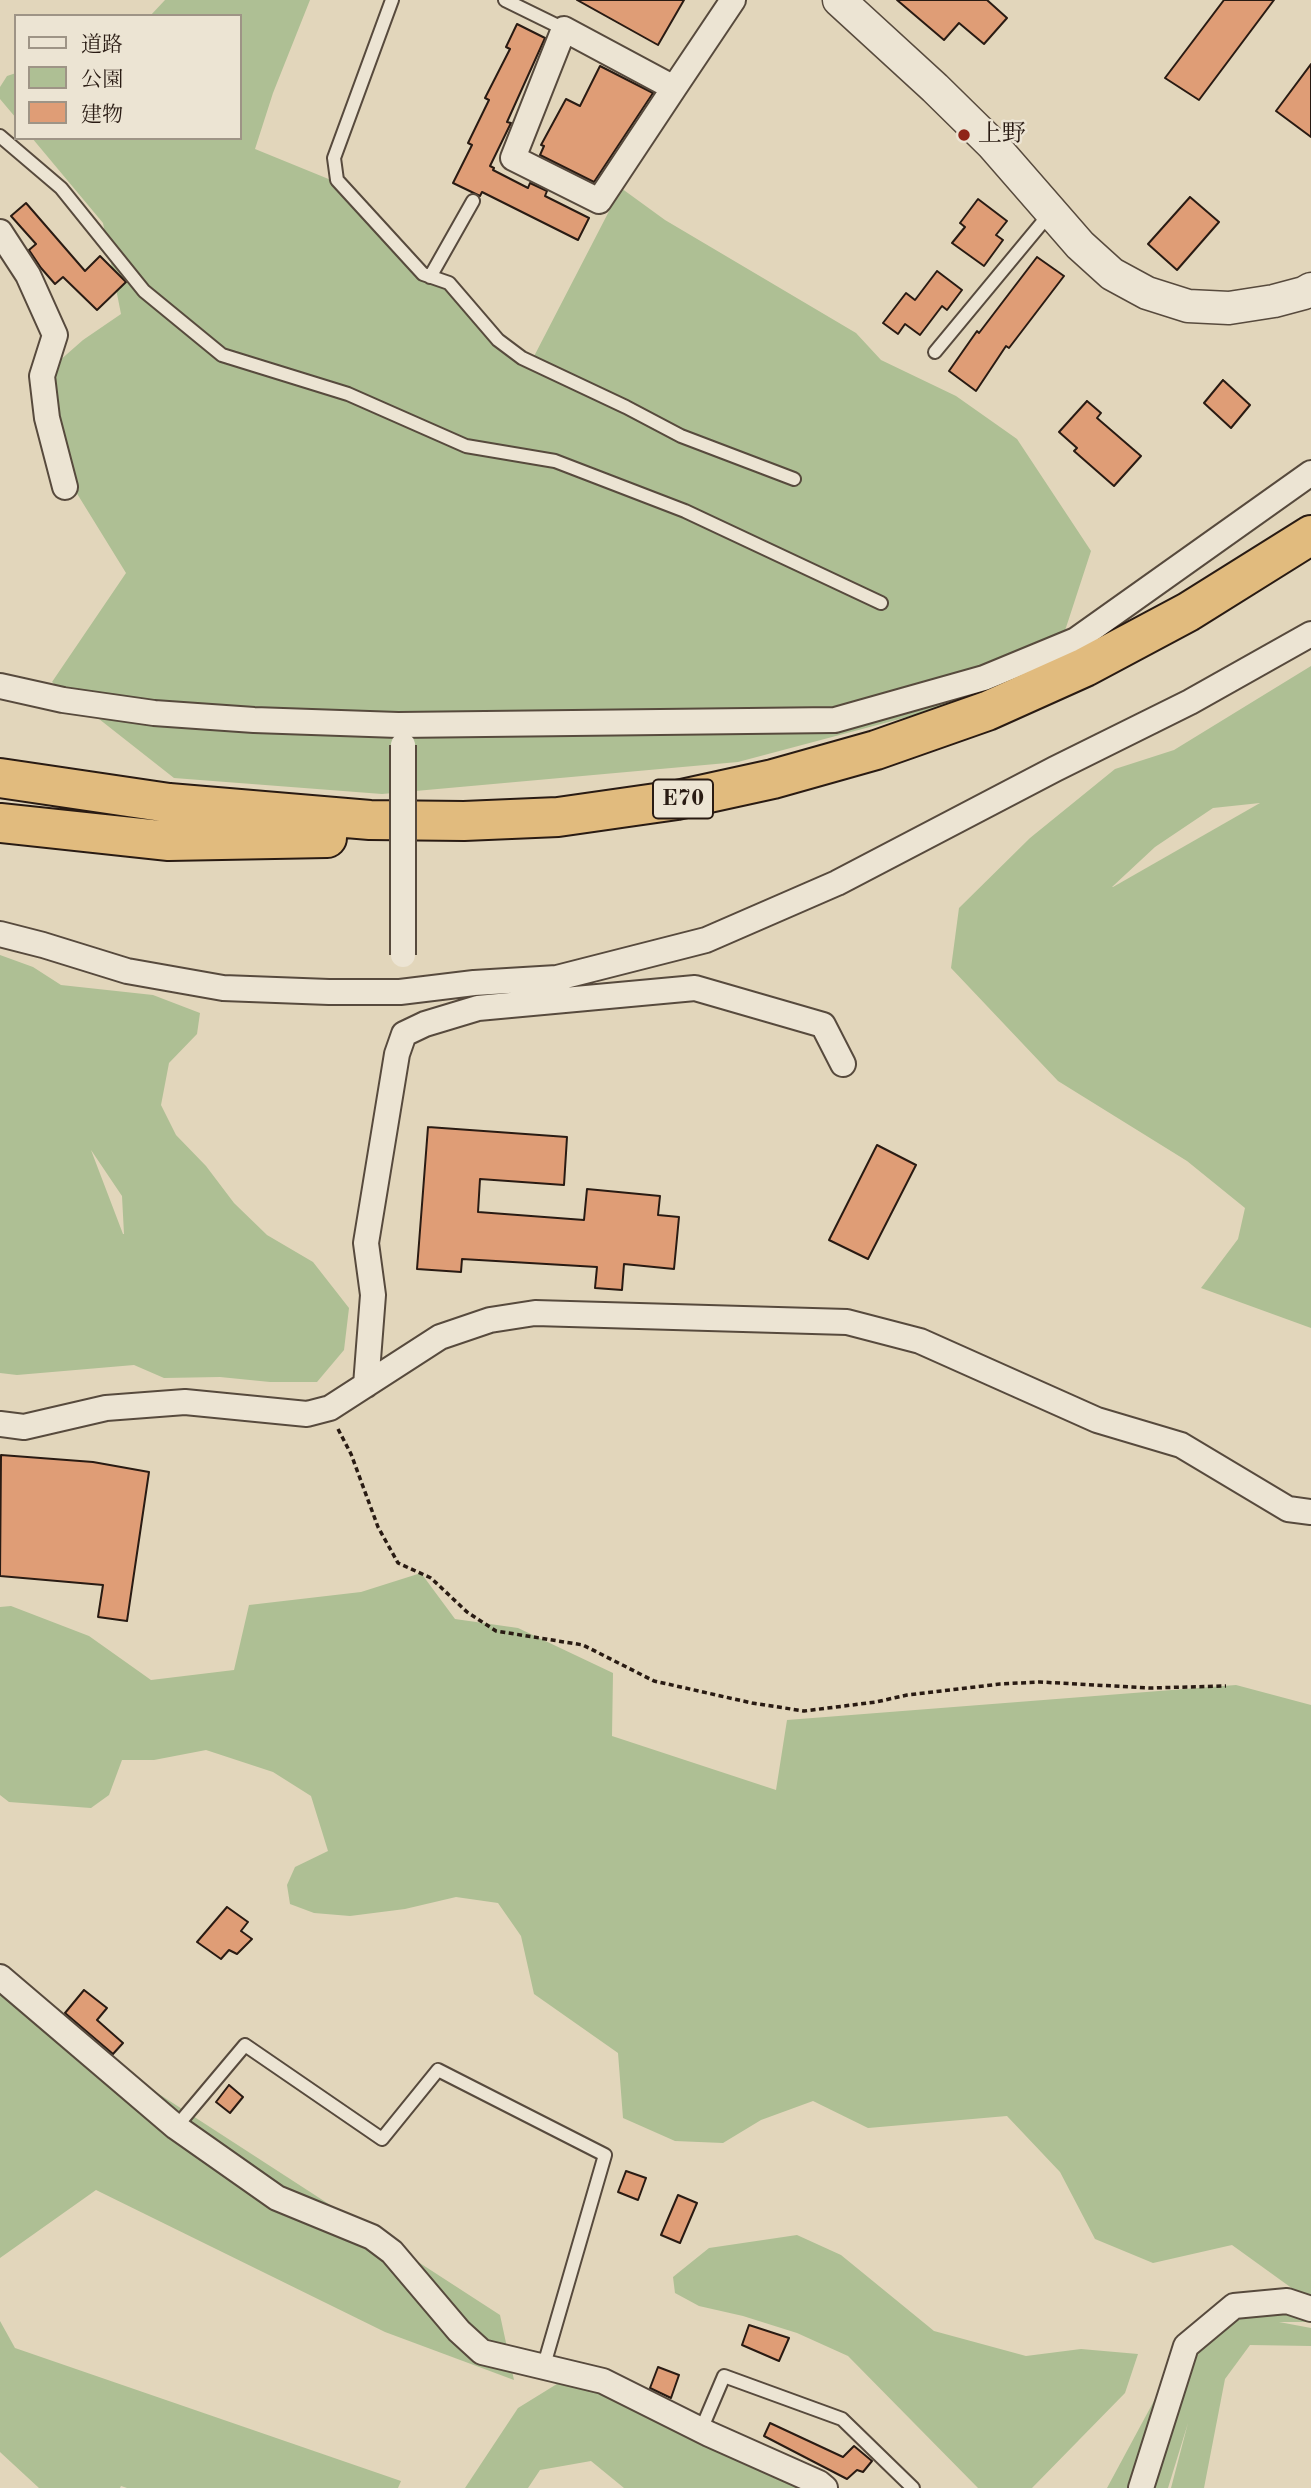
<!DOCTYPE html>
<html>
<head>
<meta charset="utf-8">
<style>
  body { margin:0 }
  #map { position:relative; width:1311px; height:2488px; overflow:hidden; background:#e2d6bb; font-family:"Old Standard TT","Noto Serif JP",serif }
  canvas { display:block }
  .legend { position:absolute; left:14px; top:14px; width:228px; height:126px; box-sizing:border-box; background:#ece4d3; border:2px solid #9e9486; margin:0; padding:9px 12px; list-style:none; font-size:21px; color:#291b13 }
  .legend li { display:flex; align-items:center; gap:14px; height:35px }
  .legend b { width:35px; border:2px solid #9e9486 }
</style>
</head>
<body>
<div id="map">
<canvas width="1311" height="2488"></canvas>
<ul class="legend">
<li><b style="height:9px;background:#ece4d3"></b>道路</li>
<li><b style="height:19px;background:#aebf94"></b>公園</li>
<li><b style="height:19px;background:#df9d76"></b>建物</li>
</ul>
</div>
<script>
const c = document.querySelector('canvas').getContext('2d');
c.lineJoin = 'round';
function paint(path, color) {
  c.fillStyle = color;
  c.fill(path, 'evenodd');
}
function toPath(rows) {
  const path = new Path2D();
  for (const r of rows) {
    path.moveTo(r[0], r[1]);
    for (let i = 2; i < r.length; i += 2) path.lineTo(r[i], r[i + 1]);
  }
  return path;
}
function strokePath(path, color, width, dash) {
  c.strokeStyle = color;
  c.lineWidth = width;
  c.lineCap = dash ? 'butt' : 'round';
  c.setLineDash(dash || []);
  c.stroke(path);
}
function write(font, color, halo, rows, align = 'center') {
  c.font = font + ' "Old Standard TT","Noto Serif JP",serif';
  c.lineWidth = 5;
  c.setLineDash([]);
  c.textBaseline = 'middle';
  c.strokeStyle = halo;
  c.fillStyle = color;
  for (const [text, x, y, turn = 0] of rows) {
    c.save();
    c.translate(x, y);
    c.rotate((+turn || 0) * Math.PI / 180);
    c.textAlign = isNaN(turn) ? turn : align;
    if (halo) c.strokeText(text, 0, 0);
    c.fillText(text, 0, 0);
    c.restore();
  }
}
const green = toPath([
  [165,0,310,0,273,93,255,149,331,180,395,243,467,304,529,366,621,188,665,220,856,333,881,360,956,396,1017,439,1091,551,1059,649,975,699,738,762,382,794,174,778,52,682,126,573,68,479,42,376,83,340,121,314,103,223,32,138,240,138,240,16,150,16],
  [16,73,16,118,0,99,0,87,7,76],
  [1311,666,1311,1328,1201,1288,1238,1239,1245,1208,1187,1161,1058,1081,951,968,959,908,1030,838,1115,769,1174,750],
  [1260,803,1113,887,1112,887,1155,847,1213,808],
  [0,955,33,967,61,985,153,995,200,1013,197,1034,169,1063,161,1105,176,1135,206,1166,234,1203,267,1235,313,1262,349,1308,344,1350,317,1382,270,1382,220,1377,164,1378,134,1365,17,1375,0,1373],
  [91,1150,122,1196,124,1234,123,1234],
  [421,1573,455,1619,518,1628,613,1673,612,1736,776,1790,787,1720,1236,1685,1311,1705,1311,2302,1232,2245,1153,2263,1095,2239,1060,2172,1007,2116,868,2128,813,2101,761,2120,723,2143,675,2141,623,2118,618,2053,534,1994,521,1936,498,1903,456,1897,405,1909,350,1916,314,1913,290,1904,287,1885,295,1867,328,1851,311,1796,273,1772,206,1750,154,1760,122,1760,109,1795,91,1808,9,1802,0,1795,0,1607,11,1606,89,1636,151,1680,234,1670,249,1605,361,1592],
  [0,1991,500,2315,514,2380,385,2332,96,2190,0,2258],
  [797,2235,841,2255,934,2331,1026,2356,1081,2349,1138,2354,1125,2393,1032,2488,978,2488,848,2356,797,2333,743,2316,699,2306,675,2293,673,2277,709,2248],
  [1230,2306,1311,2308,1311,2322,1279,2322,1311,2328,1311,2346,1250,2345,1225,2379,1204,2488,1171,2488,1188,2423,1168,2488,1107,2488,1183,2347],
  [0,2321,15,2348,401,2481,398,2488,127,2488,121,2486,120,2488,39,2488,0,2452],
  [565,2379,787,2476,802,2488,624,2488,591,2461,540,2470,528,2488,465,2488,518,2408]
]);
const building = toPath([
  [577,0,684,0,658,45,577,0],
  [897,0,987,0,1007,18,984,44,959,23,944,40,897,0],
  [1224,0,1274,0,1199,100,1165,78,1224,0],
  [517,24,545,38,507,122,511,123,509,127,490,166,494,168,493,170,528,188,530,183,547,191,545,196,589,218,578,240,482,192,480,196,453,183,472,145,468,143,489,100,485,98,510,49,506,47,517,24],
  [1311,64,1311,137,1276,111,1311,64],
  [600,66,653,93,594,182,540,155,544,146,541,145,566,99,580,106,600,66],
  [1190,197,1219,222,1177,270,1148,244,1190,197],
  [978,199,1007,221,996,235,1003,240,984,266,952,243,965,227,960,223,978,199],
  [26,203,85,271,100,256,126,282,97,310,63,277,55,284,41,268,29,250,36,244,11,216,26,203],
  [1037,257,1064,276,1009,348,1006,346,976,391,949,371,977,331,979,333,1037,257],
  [937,271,962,290,947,310,942,306,920,335,905,324,898,334,883,323,906,293,915,300,937,271],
  [1223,380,1250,405,1231,428,1204,403,1223,380],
  [1087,401,1101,413,1097,418,1141,456,1114,486,1074,451,1077,448,1059,432,1087,401],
  [428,1127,567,1137,564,1185,480,1179,478,1212,584,1220,587,1189,660,1196,658,1215,679,1217,674,1269,624,1264,622,1290,595,1288,597,1267,462,1259,461,1272,417,1269,428,1127],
  [877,1145,916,1165,868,1259,829,1240,877,1145],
  [1,1455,93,1462,149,1472,127,1621,98,1617,103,1585,0,1576,1,1455],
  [227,1907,248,1922,241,1931,252,1939,237,1954,229,1950,221,1959,197,1942,227,1907],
  [84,1990,107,2008,97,2020,123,2043,113,2054,65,2013,84,1990],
  [229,2085,243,2097,230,2113,216,2102,229,2085],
  [626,2171,646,2178,638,2200,618,2192,626,2171],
  [678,2195,697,2203,680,2243,661,2235,678,2195],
  [749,2325,789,2338,779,2361,742,2345,749,2325],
  [658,2367,679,2375,671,2398,650,2388,658,2367],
  [770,2423,843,2457,854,2446,872,2461,863,2472,857,2470,847,2479,764,2436,770,2423]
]);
const path = toPath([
  [338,1429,351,1454,378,1527,398,1563,431,1578,467,1612,496,1631,583,1645,654,1681,752,1703,804,1711,876,1702,907,1695,1000,1684,1040,1682,1150,1688,1226,1686]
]);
const service = toPath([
  [392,0,334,158,337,180,423,274,449,283,498,340,522,358,626,407,681,436,794,479],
  [505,0,564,29],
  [0,136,61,188,144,291,222,355,348,394,466,446,555,461,685,511,881,603],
  [430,277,473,201],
  [935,352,1051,212],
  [176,2127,245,2045,382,2139,438,2070,605,2155,544,2365],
  [701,2430,724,2376,842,2419,913,2488]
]);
const minor = toPath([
  [674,88,564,29,513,158,599,201,674,88,733,0],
  [0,232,28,275,55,335,42,376,47,418,65,487],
  [0,686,63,700,154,713,254,720,398,725,835,720,984,678,1076,640,1311,473],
  [0,934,43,945,127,971,223,988,329,992,400,992,474,983,557,978,706,940,837,883,1055,769,1190,702,1311,634],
  [366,1385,373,1295,366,1243,397,1054,404,1034,425,1024,478,1008,695,988,823,1025,843,1064],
  [0,1424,24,1427,106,1408,185,1402,307,1414,330,1408,440,1337,490,1320,535,1313,847,1322,920,1341,1097,1420,1181,1445,1288,1509,1311,1512],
  [0,1977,176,2127,277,2198,372,2237,392,2252,459,2331,482,2352,603,2381,709,2434,819,2483,825,2488],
  [1141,2488,1186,2346,1234,2306,1287,2301,1311,2309]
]);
const tertiary = toPath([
  [839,0,935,88,992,144,1080,245,1112,274,1147,293,1188,306,1229,308,1274,301,1304,293,1311,289]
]);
const motorway = toPath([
  [0,778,169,803,370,820,464,821,558,817,677,800,773,779,876,750,987,711,1085,667,1188,612,1311,535],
  [0,823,169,841,327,838]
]);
const minorBridge = toPath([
  [403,955,403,745]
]);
const markers = [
  [964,135,7,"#8f2418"]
];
const shields = [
  [683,799,60]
];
const shieldNames = [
  ["E70",683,799]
];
const poiNames = [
  ["上野",978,135]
];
paint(green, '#aebf94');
paint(building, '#df9d76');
strokePath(building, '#291b13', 2);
strokePath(service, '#574a3d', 16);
strokePath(minor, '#574a3d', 28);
strokePath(tertiary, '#574a3d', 35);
strokePath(motorway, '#291b13', 42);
strokePath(path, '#291b13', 3.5, [5, 3.5]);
strokePath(service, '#ece4d3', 12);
strokePath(minor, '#ece4d3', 24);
strokePath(tertiary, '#ece4d3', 32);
strokePath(motorway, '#e1bb7e', 38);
strokePath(minorBridge, '#574a3d', 28, []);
strokePath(minorBridge, '#ece4d3', 24);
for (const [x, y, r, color] of markers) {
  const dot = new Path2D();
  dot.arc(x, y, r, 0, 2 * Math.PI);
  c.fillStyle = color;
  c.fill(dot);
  strokePath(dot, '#ece4d3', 2.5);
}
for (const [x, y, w] of shields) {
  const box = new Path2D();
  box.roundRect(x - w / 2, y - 19.5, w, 39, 5);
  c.fillStyle = '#ece4d3';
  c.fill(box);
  strokePath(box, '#291b13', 2);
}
write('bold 23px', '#291b13', null, shieldNames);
write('24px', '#291b13', '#ece4d3', poiNames, 'left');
</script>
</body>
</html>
